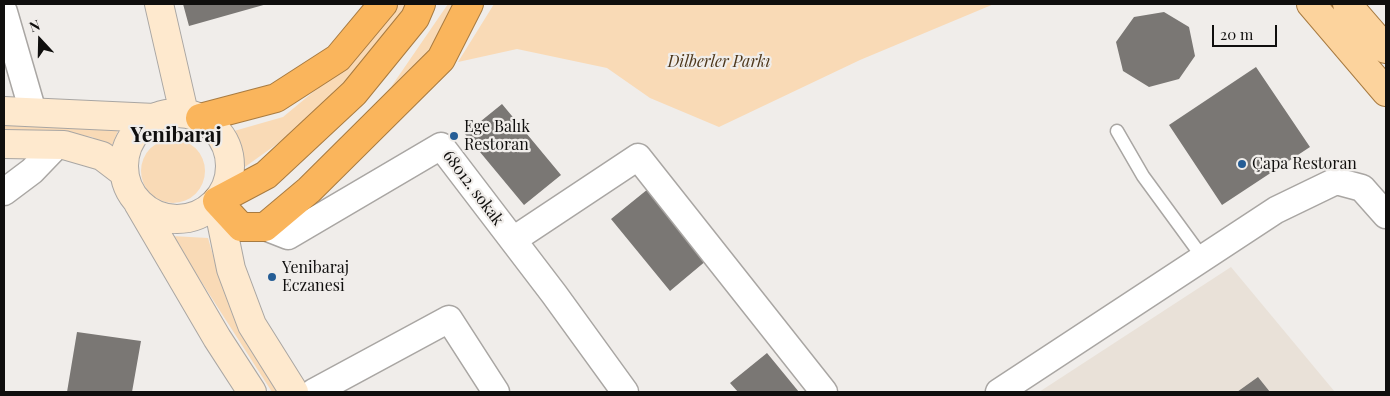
<!DOCTYPE html>
<html>
<head>
<meta charset="utf-8">
<style>
  body { margin:0 }
  #map { position:relative; width:1390px; height:396px; overflow:hidden; background:#f0edea; font-family:"Playfair Display",serif }
  canvas { display:block }
  .frame { position:absolute; inset:0; border:5px solid #100f0e; pointer-events:none }
  .north { position:absolute; left:15px; top:15px; width:50px; height:50px; -webkit-text-stroke:4px #f0edea; paint-order:stroke; rotate:339deg; font-size:14px; font-weight:700; line-height:20px; text-align:center; color:#100f0e }
  .north::after { content:''; display:block; margin:auto; width:18px; height:22px; background:#100f0e; clip-path:polygon(50% 0,100% 100%,50% 72%,0 100%) }
  .scale { position:absolute; left:1212px; top:25px; width:65px; height:22px; box-sizing:border-box; border:2px solid #100f0e; border-top:0; padding-left:6px; font-size:15px; line-height:18px; white-space:nowrap; color:#100f0e; -webkit-text-stroke:4px #f0edea; paint-order:stroke }
</style>
</head>
<body>
<div id="map">
<canvas width="1390" height="396"></canvas>
<div class="frame"></div>
<div class="north">N</div>
<div class="scale">20 m</div>
</div>
<script>
const c = document.querySelector('canvas').getContext('2d');
c.lineJoin = 'round';
function paint(path, color) {
  c.fillStyle = color;
  c.fill(path, 'evenodd');
}
function toPath(rows) {
  const path = new Path2D();
  for (const r of rows) {
    if (r.length === 3) {
      path.moveTo(r[0] + r[2], r[1]);
      path.arc(r[0], r[1], r[2], 0, 2 * Math.PI);
      continue;
    }
    path.moveTo(r[0], r[1]);
    for (let i = 2; i < r.length; i += 2) path.lineTo(r[i], r[i + 1]);
  }
  return path;
}
function strokePath(path, color, width, dash) {
  c.strokeStyle = color;
  c.lineWidth = width;
  c.lineCap = dash ? 'butt' : 'round';
  c.setLineDash(dash || []);
  c.stroke(path);
}
function write(font, color, halo, rows, align = 'center') {
  c.font = font + ' "Playfair Display",serif';
  c.lineWidth = 4.5;
  c.setLineDash([]);
  c.textBaseline = 'middle';
  c.strokeStyle = halo;
  c.fillStyle = color;
  for (const [text, x, y, turn = 0] of rows) {
    c.save();
    c.translate(x, y);
    c.rotate((+turn || 0) * Math.PI / 180);
    c.textAlign = isNaN(turn) ? turn : align;
    if (halo) c.strokeText(text, 0, 0);
    c.fillText(text, 0, 0);
    c.restore();
  }
}
const built = toPath([
  [1231,267,1335,392,1039,392]
]);
const green = toPath([
  [393,4,406,4,369,61,291,134,242,169,227,133,283,117,359,54],
  [448,4,460,4,450,24,400,90,304,177,391,87],
  [494,4,994,4,860,60,719,127,650,98,607,68,517,49,458,62],
  [4,125,67,126,120,126,111,148,92,137,67,133,4,132],
  [173,171,32],
  [172,236,208,238,219,276,233,312,278,392,272,392]
]);
const building = toPath([
  [183,4,267,4,189,26],
  [1164,12,1189,27,1195,56,1179,79,1149,87,1123,71,1116,42,1134,17],
  [1256,67,1310,147,1222,205,1169,125],
  [502,104,561,175,524,205,465,134],
  [648,189,707,260,670,291,611,219],
  [77,332,141,341,132,392,67,392],
  [767,353,799,392,738,392,730,383],
  [1258,377,1270,392,1237,392]
]);
const service = toPath([
  [1117,131,1143,176,1203,258]
]);
const minor = toPath([
  [4,12,33,112],
  [4,192,32,171,57,145],
  [265,227,288,236,441,146,554,294,625,392],
  [513,240,638,157,824,392],
  [314,392,449,319,496,392],
  [999,392,1276,210,1336,181,1362,188,1386,215]
]);
const secondary = toPath([
  [159,4,184,113],
  [4,111,155,118],
  [177,166,53],
  [4,144,64,145,102,156,123,172],
  [217,201,231,269,252,325,294,392],
  [138,203,217,338,252,392]
]);
const primary = toPath([
  [1311,4,1386,92],
  [1347,4,1386,49]
]);
const motorway = toPath([
  [421,4,415,18,354,93,266,175,217,201,241,227,265,227,309,190,441,59,469,4],
  [200,118,276,98,338,58,383,4]
]);
const markers = [
  [454,136,5,"#255d95"],
  [1242,164,5,"#255d95"],
  [272,277,5,"#255d95"]
];
const parkNames = [
  ["Dilberler Parkı",719,62]
];
const poiNames = [
  ["Ege Balık",464,127],
  ["Restoran",464,145],
  ["Çapa Restoran",1252,164],
  ["Yenibaraj",282,268],
  ["Eczanesi",282,286]
];
const streetNames = [
  ["68012. sokak",473,188,53]
];
const districtNames = [
  ["Yenibaraj",176,135]
];
paint(built, '#e9e1d8');
paint(green, '#f9dab6');
paint(building, '#7a7774');
strokePath(service, '#a9a6a3', 15);
strokePath(minor, '#a9a6a3', 29);
strokePath(secondary, '#a9a6a3', 30);
strokePath(primary, '#a87b41', 30);
strokePath(motorway, '#a87b41', 30);
strokePath(service, '#fff', 12);
strokePath(minor, '#fff', 26);
strokePath(secondary, '#fee9ce', 28);
strokePath(primary, '#fcd39d', 28);
strokePath(motorway, '#fab55c', 28);
for (const [x, y, r, color] of markers) {
  const dot = new Path2D();
  dot.arc(x, y, r, 0, 2 * Math.PI);
  c.fillStyle = color;
  c.fill(dot);
  strokePath(dot, '#f0edea', 2);
}
write('italic 16px', '#4c361a', '#f0edea', parkNames);
write('16px', '#100f0e', '#f0edea', poiNames, 'left');
write('16px', '#100f0e', '#f0edea', streetNames);
write('bold 21px', '#100f0e', '#f0edea', districtNames);
</script>
</body>
</html>
